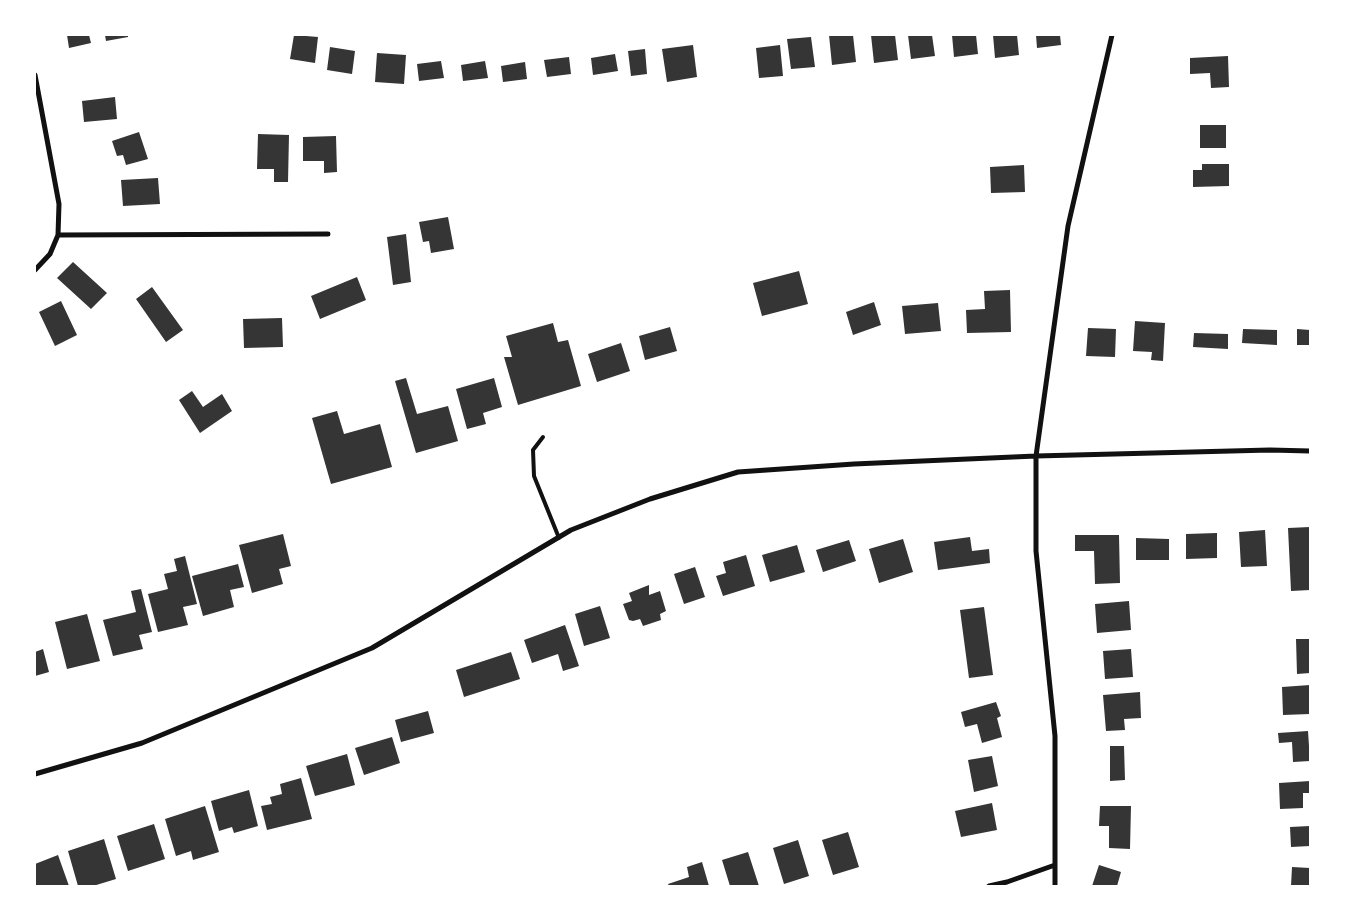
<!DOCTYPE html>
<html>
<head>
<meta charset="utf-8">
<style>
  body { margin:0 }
  #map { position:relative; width:1345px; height:921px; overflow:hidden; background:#fff; font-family:Karla,sans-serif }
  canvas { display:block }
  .frame { position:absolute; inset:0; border:36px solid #fff; pointer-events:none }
</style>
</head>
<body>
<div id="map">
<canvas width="1345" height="921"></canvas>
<div class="frame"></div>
</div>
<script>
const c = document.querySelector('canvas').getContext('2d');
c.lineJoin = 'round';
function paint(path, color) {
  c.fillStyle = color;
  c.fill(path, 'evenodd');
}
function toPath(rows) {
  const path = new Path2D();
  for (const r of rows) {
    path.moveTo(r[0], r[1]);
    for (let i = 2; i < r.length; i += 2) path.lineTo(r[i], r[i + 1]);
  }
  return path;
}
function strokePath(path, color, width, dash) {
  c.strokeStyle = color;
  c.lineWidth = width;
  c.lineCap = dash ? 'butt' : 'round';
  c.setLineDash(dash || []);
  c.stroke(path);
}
const building = toPath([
  [67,35,89,35,91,43,69,48],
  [105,35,128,35,128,37,106,41],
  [294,35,318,37,315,63,290,59],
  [829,35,853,35,856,62,832,65],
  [871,35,895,35,898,60,874,63],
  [908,35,932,35,935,56,911,59],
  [952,35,976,35,978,54,954,57],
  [993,35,1017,35,1019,55,995,58],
  [1036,35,1060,35,1061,45,1037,48],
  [811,37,815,67,791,69,787,39],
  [693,45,697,77,667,82,662,49],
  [780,45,783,76,759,78,756,48],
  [330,47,355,51,352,74,327,70],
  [645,49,647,74,631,76,628,51],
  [377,53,406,55,404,84,375,82],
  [615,54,618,71,593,75,591,58],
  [1228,56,1229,87,1211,88,1210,73,1190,74,1190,58],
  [569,57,571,74,547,77,544,60],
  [441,61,444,78,419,81,417,64],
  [485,61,488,78,463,81,461,65],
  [525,62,527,79,503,82,501,66],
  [115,97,117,119,84,122,82,101],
  [1200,125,1226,125,1226,148,1200,148],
  [139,132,148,159,126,165,123,155,117,156,112,141],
  [258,134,289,135,288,182,274,182,274,169,257,169],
  [336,136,337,172,324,173,324,161,303,161,303,137],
  [1202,164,1229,164,1229,186,1193,187,1193,170,1202,170],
  [1024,165,1025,192,991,193,990,167],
  [158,178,160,204,123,206,121,180],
  [448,217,454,249,431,253,429,241,423,242,419,222],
  [406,234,411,282,393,285,387,237],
  [73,262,107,293,91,309,57,278],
  [799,271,808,304,762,316,753,283],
  [357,277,366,300,320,319,311,296],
  [152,287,183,330,166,342,136,299],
  [1010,290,1011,332,967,333,966,310,985,309,984,291],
  [61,301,77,335,55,346,39,312],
  [874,302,881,325,853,335,846,312],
  [938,303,941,331,905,334,902,306],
  [282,318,283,347,244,348,243,319],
  [1135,321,1165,323,1163,361,1151,360,1152,352,1133,351],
  [553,323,558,342,568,340,581,386,518,405,504,357,512,357,506,336],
  [670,327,677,351,645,360,639,336],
  [1088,328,1116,329,1115,357,1086,356],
  [1243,329,1277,330,1277,345,1242,343],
  [1297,329,1310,330,1310,345,1297,345],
  [1194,333,1228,334,1228,349,1193,347],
  [621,343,630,371,597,382,588,354],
  [406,378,417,414,448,406,458,441,416,453,395,381],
  [494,378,502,407,483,413,486,424,467,429,456,389],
  [192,391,203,407,222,394,232,411,200,433,179,400],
  [337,411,344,434,380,424,392,467,331,484,312,418],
  [1310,527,1310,590,1291,591,1288,528],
  [1265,530,1267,566,1241,567,1239,532],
  [1217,533,1217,558,1186,559,1186,534],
  [283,534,291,566,279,569,283,584,252,593,239,545],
  [1075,535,1119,535,1120,583,1095,584,1094,551,1075,551],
  [970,537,972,551,989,549,990,563,938,570,934,542],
  [1136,538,1169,539,1169,560,1136,560],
  [903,539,913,572,879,583,869,549],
  [849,540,856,561,823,572,816,550],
  [797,545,805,572,770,582,762,555],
  [746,555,755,586,723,596,716,576,726,573,723,562],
  [185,556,197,604,183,607,188,625,158,632,148,594,168,589,164,574,177,571,174,559],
  [238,564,244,587,230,590,234,607,203,616,192,576],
  [695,567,705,597,684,604,674,574],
  [649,585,649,595,660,591,666,611,660,614,661,620,643,626,640,619,633,621,629,620,623,604,632,601,629,593],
  [141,589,152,632,139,635,143,649,113,656,103,620,136,612,131,591],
  [1129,601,1131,630,1097,633,1095,604],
  [600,606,610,638,584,646,575,614],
  [984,607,993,675,969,678,960,610],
  [87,614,100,661,67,669,55,622],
  [565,625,579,666,563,671,558,654,532,663,524,640],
  [1296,639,1310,639,1310,673,1297,674],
  [43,649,49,672,35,676,35,652],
  [1131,649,1133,677,1105,679,1103,651],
  [511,652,520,679,464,697,456,670],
  [1310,685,1310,714,1283,715,1282,687],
  [1140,692,1141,718,1124,719,1125,730,1106,731,1103,695],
  [996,702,1001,716,997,718,1002,737,982,743,977,724,965,727,961,712],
  [428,711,434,733,401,742,395,720],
  [1308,731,1310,761,1293,762,1292,742,1279,743,1278,733],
  [392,737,400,763,364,775,355,748],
  [1110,746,1124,746,1125,780,1110,781],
  [347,754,355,785,315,796,306,766],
  [992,756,998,786,974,792,968,760],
  [301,778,312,819,267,830,261,806,272,804,270,797,282,794,280,784],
  [1310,781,1310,793,1303,793,1303,808,1280,809,1279,783],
  [249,790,258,826,234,833,232,827,219,831,211,801],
  [992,803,997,830,961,837,955,811],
  [205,806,219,852,193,860,191,851,176,856,165,819],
  [1100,806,1131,806,1130,849,1109,848,1109,826,1099,826],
  [154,824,165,859,128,871,117,836],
  [1310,826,1310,846,1291,847,1290,827],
  [848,832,859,867,833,875,822,840],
  [104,839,116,879,93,886,78,886,68,851],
  [798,840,809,876,784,884,773,848],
  [748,852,759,886,730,886,722,860],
  [58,855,69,886,35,886,35,864],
  [702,862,709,886,669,886,668,884,689,877,687,867],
  [1099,865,1121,872,1117,886,1092,886],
  [1292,867,1310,868,1310,886,1291,886]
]);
const service = toPath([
  [543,437,533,450,534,476,559,538]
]);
const minor = toPath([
  [35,75,59,204,58,235,50,254,35,270],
  [58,235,328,234],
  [35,774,142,743,372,648,571,530,650,499,738,472,854,464,1036,456,1270,450,1310,451],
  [989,886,1007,882,1055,865],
  [1055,886,1055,736,1036,551,1036,456,1068,226,1112,35]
]);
paint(building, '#353535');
strokePath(service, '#111', 4);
strokePath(minor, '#111', 5);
</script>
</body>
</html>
